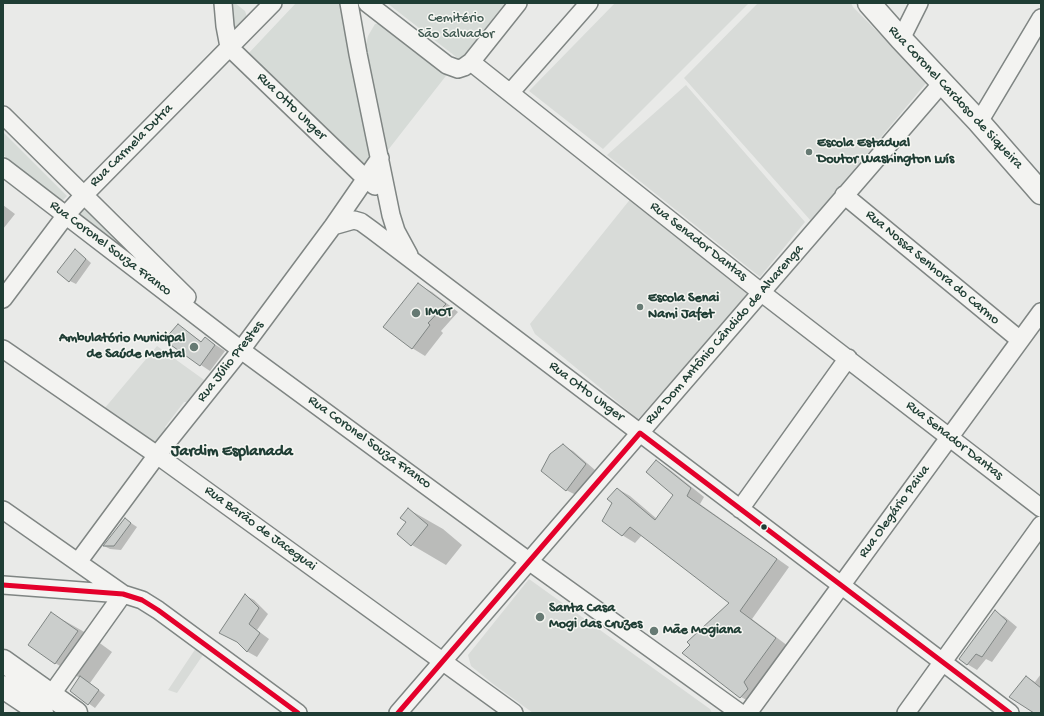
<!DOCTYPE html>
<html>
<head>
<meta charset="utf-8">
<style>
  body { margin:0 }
  #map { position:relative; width:1044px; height:716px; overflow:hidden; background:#e9eae8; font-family:"Gochi Hand",sans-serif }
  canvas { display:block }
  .frame { position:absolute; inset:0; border:4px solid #1f3d34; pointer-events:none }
</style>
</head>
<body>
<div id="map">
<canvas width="1044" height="716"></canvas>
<div class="frame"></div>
</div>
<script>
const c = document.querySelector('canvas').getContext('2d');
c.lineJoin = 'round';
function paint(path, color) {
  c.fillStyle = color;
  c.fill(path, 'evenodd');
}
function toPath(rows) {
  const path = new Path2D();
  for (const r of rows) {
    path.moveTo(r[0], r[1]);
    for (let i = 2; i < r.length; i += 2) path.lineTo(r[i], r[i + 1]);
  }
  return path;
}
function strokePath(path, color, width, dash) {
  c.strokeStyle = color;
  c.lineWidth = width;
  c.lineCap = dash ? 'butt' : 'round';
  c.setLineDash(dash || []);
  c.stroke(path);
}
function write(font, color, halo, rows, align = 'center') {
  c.font = font + ' "Gochi Hand",sans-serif';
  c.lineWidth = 3;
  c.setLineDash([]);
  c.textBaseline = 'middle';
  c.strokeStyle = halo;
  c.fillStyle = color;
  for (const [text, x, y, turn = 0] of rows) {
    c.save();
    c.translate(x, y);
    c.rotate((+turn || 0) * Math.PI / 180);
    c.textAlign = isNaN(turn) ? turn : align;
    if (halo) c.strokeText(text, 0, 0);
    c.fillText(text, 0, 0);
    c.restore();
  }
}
const built = toPath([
  [615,3,749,3,603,149,529,91],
  [758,3,851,3,853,7,927,82,811,221,684,78],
  [686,85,805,222,760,277,607,155],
  [632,197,752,291,638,419,535,334,530,324],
  [157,346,207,382,192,402,184,402,165,427,169,431,158,445,104,409],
  [529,579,710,709,712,713,533,713,493,684,471,666,468,655],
  [196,648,205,652,177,693,168,690]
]);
const green = toPath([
  [232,3,235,3,245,11,247,17,234,31],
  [296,3,341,3,370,158,362,166,247,55],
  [387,3,505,3,460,60],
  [385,23,449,72,388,150,383,151,363,57,368,36,375,24],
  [3,132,67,196,62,201,3,155],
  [82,210,88,210,142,264,79,216]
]);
const shadow = toPath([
  [3,205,15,214,3,229],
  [75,250,81,254,91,263,76,284,70,281],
  [419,285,432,292,458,312,441,331,443,333,425,356,412,348],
  [178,325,202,342,205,338,225,351,210,371,201,365],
  [563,445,573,451,595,470,576,495,566,490],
  [657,461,669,469,704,497,700,504,789,567,752,619,788,646,754,704,741,697,731,603,642,535,635,543,622,535,614,502,618,489,630,496,657,519,675,495],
  [408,509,443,529,462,545,446,565,412,545,407,522],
  [125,519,137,527,121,550,110,549,104,546],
  [245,595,254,600,268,614,257,630,269,639,257,657,248,652,239,643],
  [995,612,1005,617,1017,627,992,662,986,659,977,670,967,664],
  [51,613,86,633,112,652,90,683,105,695,95,708,71,691,80,678,55,663],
  [1041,674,1041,713,1034,713,1027,677,1035,682]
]);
const building = toPath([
  [75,249,86,259,69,282,57,272,75,249],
  [418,283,446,304,428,323,430,325,412,349,383,327,418,283],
  [178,324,201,342,205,337,215,345,200,366,164,340,178,324],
  [563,444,586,464,566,491,541,471,550,454,563,444],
  [656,460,691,488,687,496,777,559,740,611,776,638,744,682,748,689,740,698,682,653,690,645,687,642,729,603,630,527,622,536,602,521,612,503,607,499,617,488,655,520,673,495,646,472,656,460],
  [408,508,428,525,411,546,397,534,406,522,400,518,408,508],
  [125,518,131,523,114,546,103,546,125,518],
  [245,594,259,608,249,624,260,633,247,652,237,642,219,633,245,594],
  [995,610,1007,621,982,657,976,654,967,665,959,659,995,610],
  [51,612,78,631,55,664,28,645,51,612],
  [80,676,99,690,88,705,70,691,80,676],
  [1026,676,1041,688,1041,713,1034,713,1009,697,1026,676]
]);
const minor = toPath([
  [223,3,225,26,229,47,366,179,375,186],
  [349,3,358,54,391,215,396,231,409,255],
  [367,3,447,65,458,69,464,67,471,62,518,3],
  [901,39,919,3],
  [471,62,762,293,1041,508],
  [510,93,589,3],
  [3,115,187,297],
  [979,122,1041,18],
  [3,167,241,350,530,562,740,713],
  [844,195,1020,340],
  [333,226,354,220,361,222,372,230,1010,713],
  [3,299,66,215,84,195,273,3],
  [3,349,157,455,514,713],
  [740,509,848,358],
  [3,510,123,594,142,600,158,610,298,713],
  [78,562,157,455,241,350,333,226,380,158],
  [3,585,122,594],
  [51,695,123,594],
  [398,713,942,83],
  [748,713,1041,312],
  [906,713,1041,525]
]);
const major = toPath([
  [869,3,901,39,979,122,1041,193],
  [3,661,76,713],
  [3,687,42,713]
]);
const bus1 = toPath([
  [3,585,123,594,142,600,158,610,298,713],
  [398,713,640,433,1010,713]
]);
const markers = [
  [809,152,4,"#667a73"],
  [640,307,4,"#667a73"],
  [416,313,5,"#667a73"],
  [194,347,5,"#667a73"],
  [764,527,3.5,"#1f3d34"],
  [540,617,5,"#667a73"],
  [654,631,5,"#667a73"]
];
const parkNames = [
  ["Cemitério",456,19],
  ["São Salvador",456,35]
];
const streetNames = [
  ["Rua Coronel Cardoso de Siqueira",955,98,47],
  ["Rua Otto Unger",291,107,44],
  ["Rua Carmela Dutra",132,146,-45],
  ["Rua Senador Dantas",698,242,38],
  ["Rua Coronel Souza Franco",110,249,37],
  ["Rua Nossa Senhora do Carmo",932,268,40],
  ["Rua Dom Antônio Cândido de Alvarenga",725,335,-49],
  ["Rua Júlio Prestes",231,362,-52],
  ["Rua Otto Unger",586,392,37],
  ["Rua Senador Dantas",954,441,38],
  ["Rua Coronel Souza Franco",369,443,36],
  ["Rua Olegário Paiva",895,512,-54],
  ["Rua Barão de Jaceguai",260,529,36]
];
const poiNames = [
  ["Escola Estadual",817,144],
  ["Doutor Washington Luís",817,160],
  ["Escola Senai",648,299],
  ["Nami Jafet",648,315],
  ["IMOT",425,313],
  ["Ambulatório Municipal",185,339,"right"],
  ["de Saúde Mental",185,355,"right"],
  ["Santa Casa",549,609],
  ["Mogi das Cruzes",549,625],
  ["Mãe Mogiana",663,631]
];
const quarterNames = [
  ["Jardim Esplanada",232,453]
];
paint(built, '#d8dbd8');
paint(green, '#d6dbd7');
paint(shadow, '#0003');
paint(building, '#cbcecc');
strokePath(building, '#7f8583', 1);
strokePath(minor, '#7f8583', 20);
strokePath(major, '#7f8583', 25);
strokePath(minor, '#f3f3f1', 17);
strokePath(major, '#f3f3f1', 22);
strokePath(bus1, '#e4002b', 5);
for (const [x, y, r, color] of markers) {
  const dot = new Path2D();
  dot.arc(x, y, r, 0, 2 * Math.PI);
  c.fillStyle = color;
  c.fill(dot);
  strokePath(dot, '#f6f6f2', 1.5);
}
write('14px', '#415a52', '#f6f6f2', parkNames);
write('14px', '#1f3d34', '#f6f6f2', streetNames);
write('bold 14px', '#1f3d34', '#f6f6f2', poiNames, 'left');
write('bold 16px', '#1f3d34', '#f6f6f2', quarterNames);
</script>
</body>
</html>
